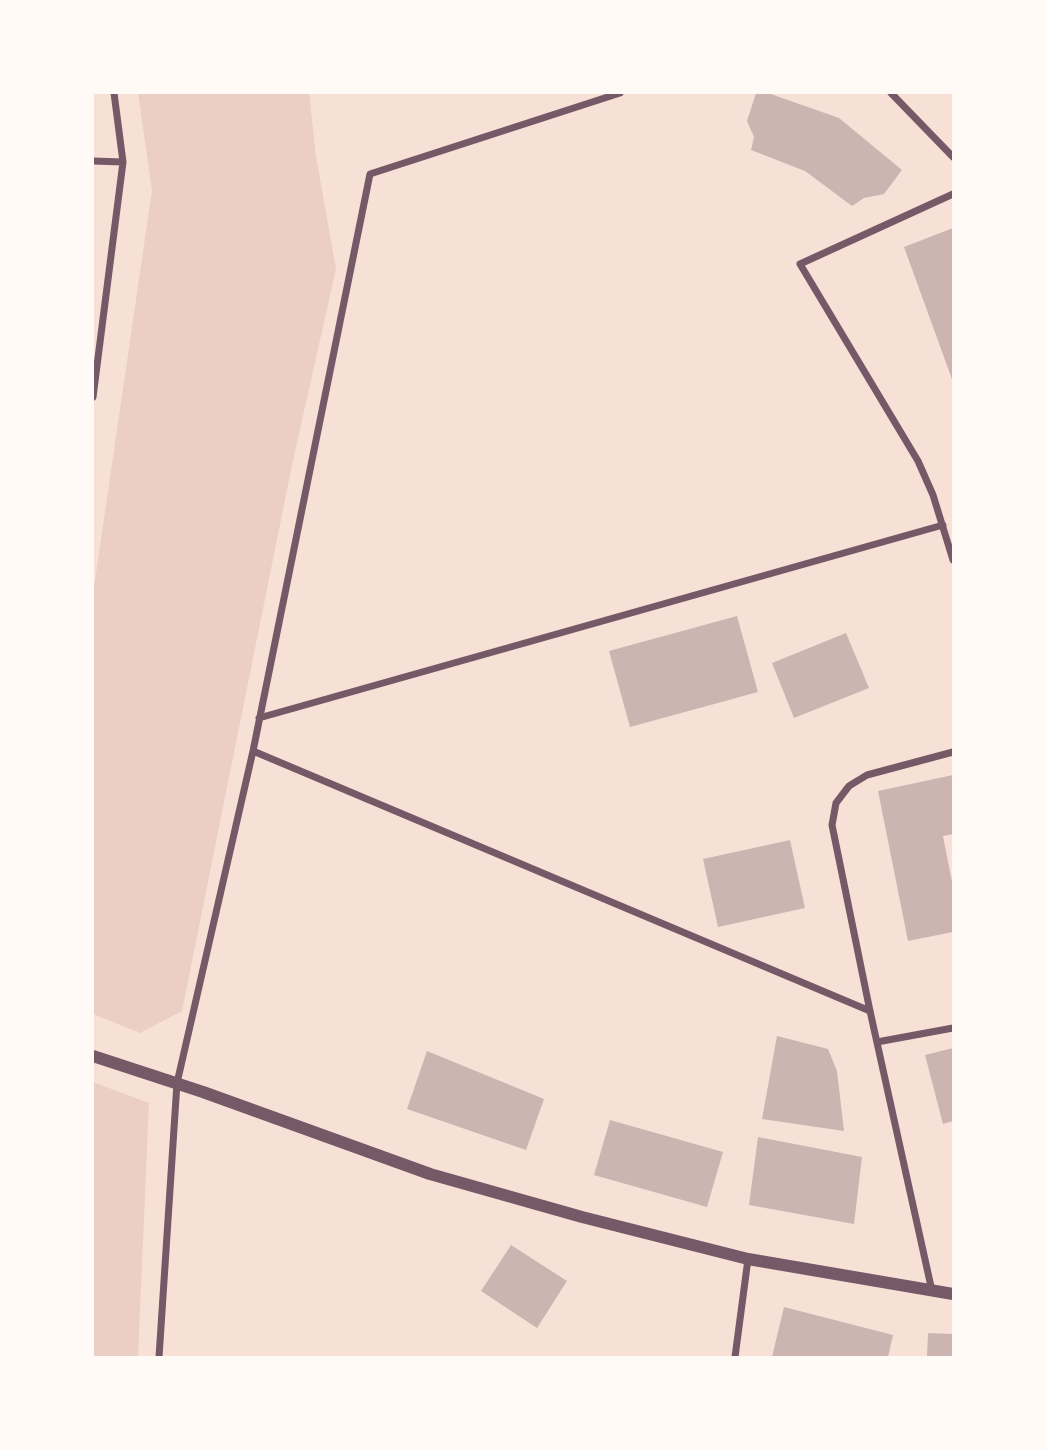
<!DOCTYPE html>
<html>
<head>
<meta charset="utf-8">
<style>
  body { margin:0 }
  #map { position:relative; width:1046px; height:1450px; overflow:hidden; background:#f7e1d7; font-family:Lato,sans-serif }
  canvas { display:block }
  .frame { position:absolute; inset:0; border:94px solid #fffaf5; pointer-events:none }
</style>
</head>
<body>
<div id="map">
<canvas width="1046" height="1450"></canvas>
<div class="frame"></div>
</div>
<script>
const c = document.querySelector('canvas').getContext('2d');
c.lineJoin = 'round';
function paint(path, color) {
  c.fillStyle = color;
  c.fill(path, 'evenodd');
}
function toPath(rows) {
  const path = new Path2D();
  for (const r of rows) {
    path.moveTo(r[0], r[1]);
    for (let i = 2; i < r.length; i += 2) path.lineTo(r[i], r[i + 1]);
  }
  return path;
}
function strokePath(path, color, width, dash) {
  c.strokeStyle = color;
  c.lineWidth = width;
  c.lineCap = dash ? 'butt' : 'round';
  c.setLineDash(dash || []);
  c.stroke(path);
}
const green = toPath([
  [138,93,309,93,316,156,336,269,292,465,182,1011,140,1033,93,1014,93,594,152,190],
  [93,1082,149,1103,138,1357,93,1357]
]);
const building = toPath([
  [756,93,768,93,839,118,902,170,884,194,864,198,852,206,805,171,751,150,754,137,747,121],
  [953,228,953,382,904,247],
  [737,616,758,692,630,727,609,651],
  [846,633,869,688,794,718,772,663],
  [953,775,953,834,943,836,953,887,953,932,908,941,878,791],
  [790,840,805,908,718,927,703,859],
  [777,1036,828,1049,837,1071,844,1131,762,1119],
  [953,1048,953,1121,943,1124,925,1055],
  [427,1051,544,1099,526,1150,407,1109],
  [610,1120,723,1152,707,1207,594,1175],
  [758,1137,862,1157,854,1224,749,1205],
  [511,1245,567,1281,537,1328,481,1291],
  [784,1307,893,1335,888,1357,772,1357],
  [928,1333,953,1334,953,1357,927,1357]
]);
const minor = toPath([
  [891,93,953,157],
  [93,161,123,162],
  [953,194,800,264,918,461,933,495,953,560],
  [93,397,123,162,114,93],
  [259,718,943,525],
  [253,751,870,1011],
  [877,1042,953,1028],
  [932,1291,870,1011,832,825,836,803,849,786,867,775,953,752],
  [159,1357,177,1083,253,751,370,174,620,93],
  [735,1357,748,1259]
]);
const tertiary = toPath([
  [93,1056,203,1092,430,1174,582,1217,748,1259,953,1294]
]);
paint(green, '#ebcfc5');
paint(building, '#ccb4b1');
strokePath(minor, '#755966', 7);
strokePath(tertiary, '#755966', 12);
</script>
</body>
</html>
